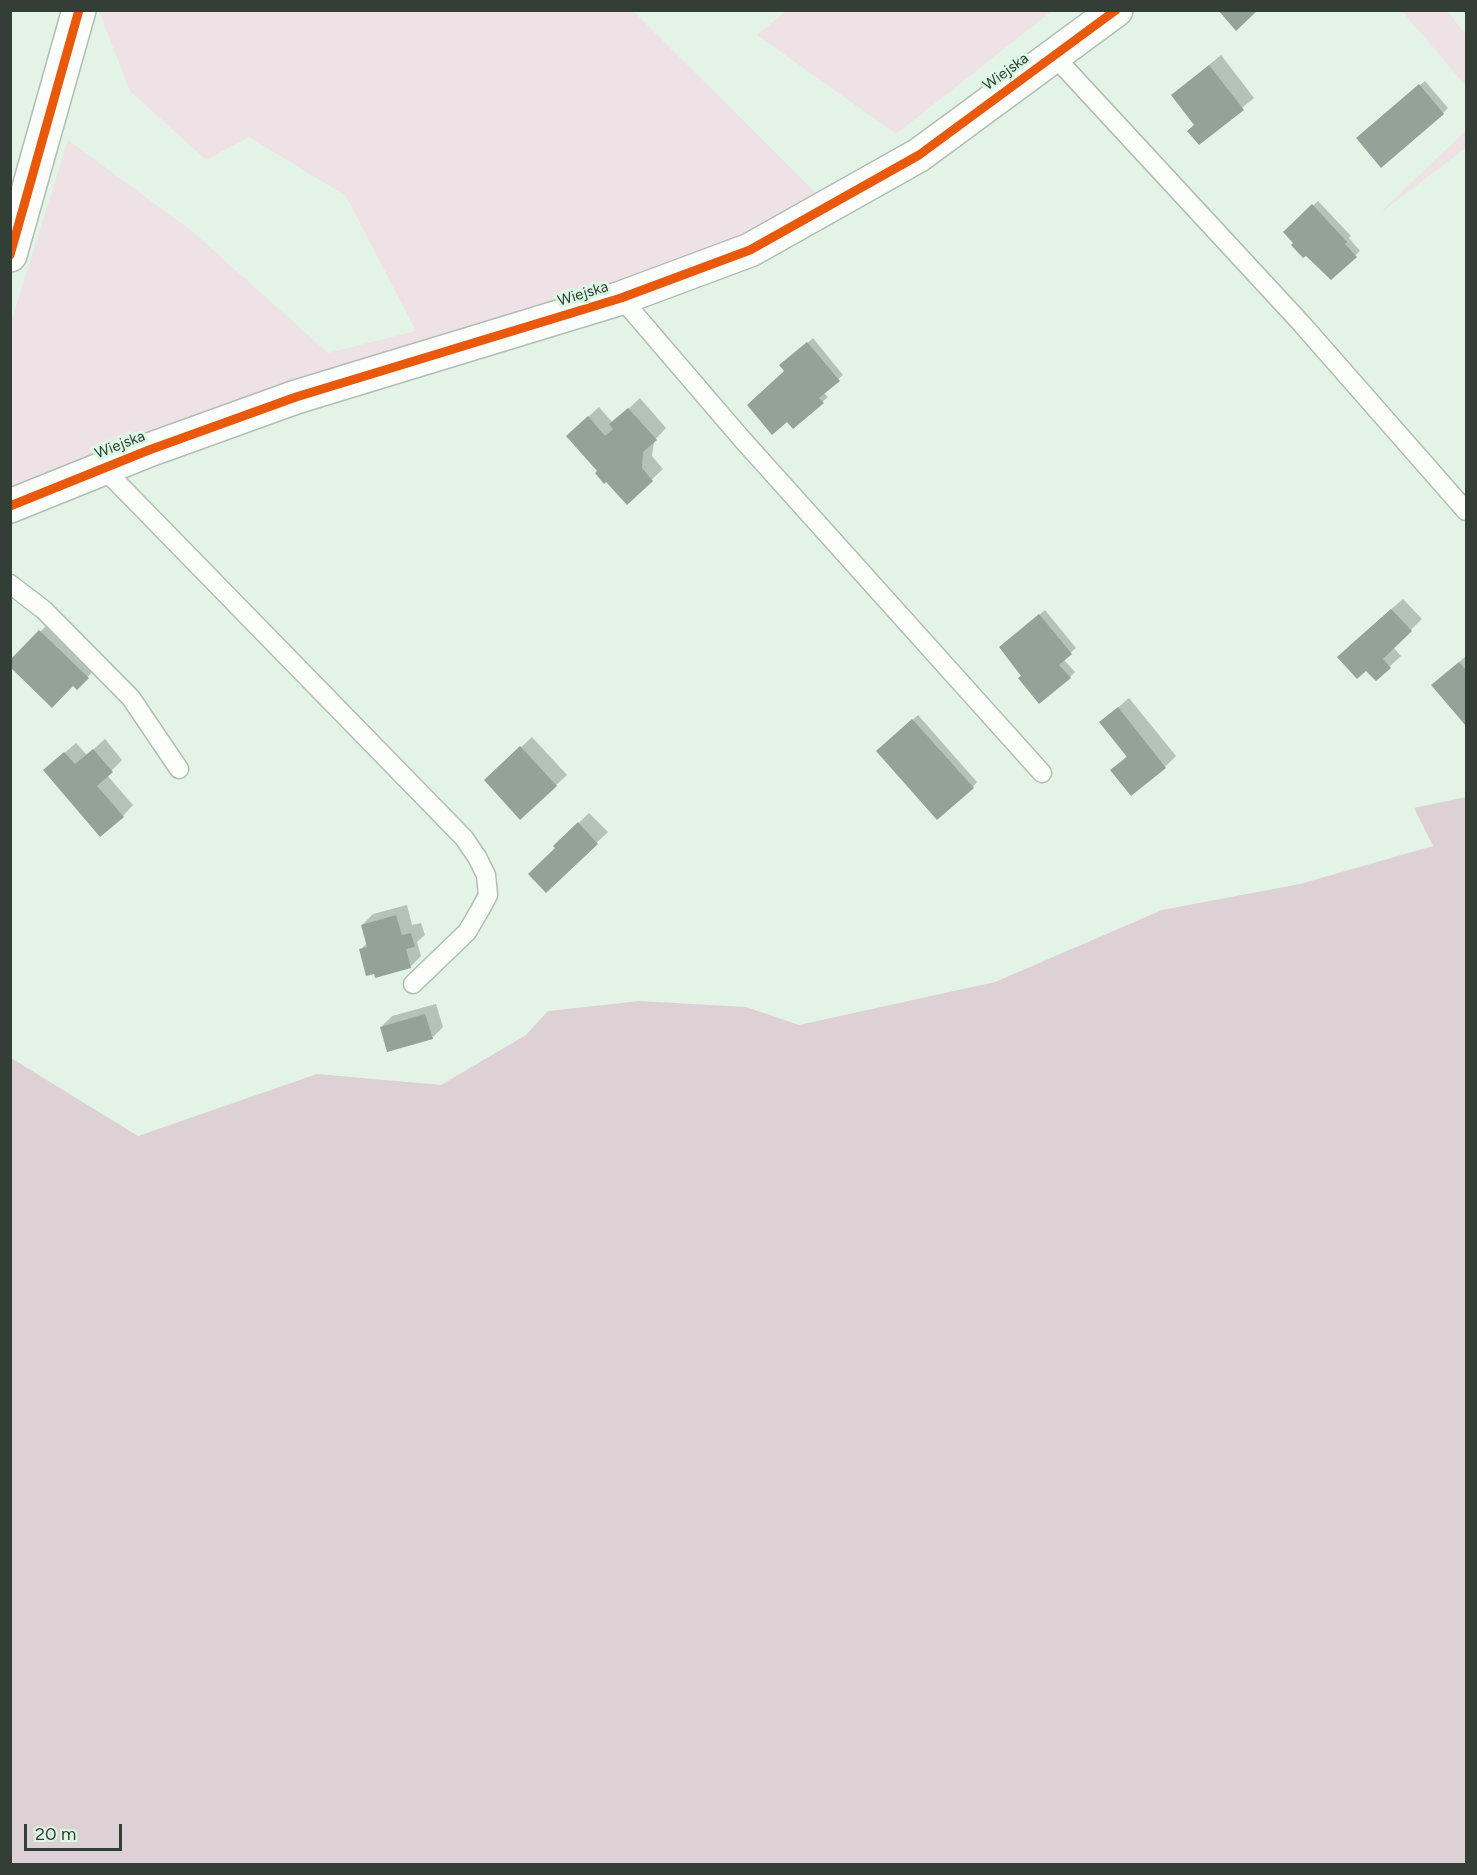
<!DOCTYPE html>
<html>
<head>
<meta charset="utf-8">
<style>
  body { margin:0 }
  #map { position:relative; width:1477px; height:1875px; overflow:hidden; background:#e3f3e6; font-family:Figtree,sans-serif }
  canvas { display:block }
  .frame { position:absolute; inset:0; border:12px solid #333f36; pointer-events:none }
  .scale { position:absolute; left:24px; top:1824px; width:98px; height:27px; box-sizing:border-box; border:3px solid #333f36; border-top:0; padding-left:8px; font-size:18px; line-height:21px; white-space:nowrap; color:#333f36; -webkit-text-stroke:4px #dcfae3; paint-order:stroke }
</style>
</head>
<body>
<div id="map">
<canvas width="1477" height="1875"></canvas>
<div class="frame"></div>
<div class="scale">20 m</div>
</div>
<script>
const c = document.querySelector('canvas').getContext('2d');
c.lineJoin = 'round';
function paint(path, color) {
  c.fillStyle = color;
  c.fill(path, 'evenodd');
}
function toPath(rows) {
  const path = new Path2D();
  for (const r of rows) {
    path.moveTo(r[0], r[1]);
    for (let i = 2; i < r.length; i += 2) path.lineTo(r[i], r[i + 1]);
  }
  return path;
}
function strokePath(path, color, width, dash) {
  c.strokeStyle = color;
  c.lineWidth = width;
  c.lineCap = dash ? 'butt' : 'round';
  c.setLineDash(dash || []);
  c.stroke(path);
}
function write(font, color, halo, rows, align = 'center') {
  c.font = font + ' Figtree,sans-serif';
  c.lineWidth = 6;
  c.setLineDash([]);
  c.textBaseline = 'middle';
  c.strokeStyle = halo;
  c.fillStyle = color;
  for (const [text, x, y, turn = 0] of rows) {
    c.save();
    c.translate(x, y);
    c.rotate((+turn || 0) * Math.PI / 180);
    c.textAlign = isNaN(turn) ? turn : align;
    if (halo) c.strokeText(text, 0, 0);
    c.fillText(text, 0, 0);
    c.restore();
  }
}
const green = toPath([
  [787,10,1052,10,1052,11,896,134,757,35],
  [99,11,633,11,820,197,757,241,11,499,11,322,68,140,193,232,328,353,416,331,346,196,249,137,206,160,130,91],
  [1402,11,1447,11,1466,35,1466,86],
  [1466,130,1466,148,1380,213]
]);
const forest = toPath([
  [1466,797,1466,1864,11,1864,11,1058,138,1136,317,1074,441,1085,526,1035,548,1011,640,1001,746,1007,799,1025,995,982,1162,910,1300,884,1433,846,1414,808]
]);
const shadow = toPath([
  [1221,55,1254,98,1199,143,1196,124,1173,95],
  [1425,81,1448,108,1443,113,1362,133],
  [1318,201,1351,236,1349,238,1360,251,1331,278,1285,232],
  [813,338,843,375,823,392,828,397,794,427,786,361],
  [640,398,666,428,654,441,652,456,663,469,627,503,599,471,579,425,599,407,613,423],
  [1403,599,1422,619,1393,647,1401,656,1376,679,1349,646],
  [1045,610,1076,648,1063,659,1075,672,1070,677,1023,676,1006,642],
  [51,621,98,666,77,688,73,685,10,662],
  [1466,656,1466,723,1433,685],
  [1129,698,1176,756,1165,767,1112,770,1128,755,1101,722],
  [918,715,977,782,973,787,883,746],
  [532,737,567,775,521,818,497,770],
  [105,739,122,760,107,775,133,805,123,816,56,760,76,743,87,755],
  [589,813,608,832,546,891,557,848,555,846],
  [407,905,412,925,421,923,425,935,417,942,421,956,410,967,361,949,367,943,362,925,373,914],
  [436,1004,443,1027,432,1038,381,1027,392,1016]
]);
const building = toPath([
  [1218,10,1258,10,1236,31],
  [1209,65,1244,110,1199,145,1187,131,1194,125,1171,95],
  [1419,84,1444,114,1381,168,1356,138],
  [1312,204,1347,242,1345,244,1357,257,1331,280,1306,256,1303,258,1291,245,1293,243,1283,232],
  [807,342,840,381,819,398,824,403,793,429,787,422,772,435,747,405,784,371,779,365],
  [628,408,657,440,643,452,642,468,653,481,627,505,606,482,604,484,595,473,597,471,566,436,588,416,605,436,613,429,609,424],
  [1391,609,1412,631,1383,659,1391,668,1376,681,1366,671,1357,679,1337,657],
  [1039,614,1072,654,1059,665,1071,678,1039,704,1018,678,1021,676,999,647],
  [39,630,89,678,77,690,73,686,52,708,10,667,10,660],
  [1459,662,1466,670,1466,726,1431,685],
  [1118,707,1166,768,1131,796,1110,770,1127,757,1099,722],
  [912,719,974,788,937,820,876,751],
  [520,746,557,786,520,820,484,780],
  [93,749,113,772,97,786,124,817,100,837,43,770,64,752,75,764],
  [578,822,598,844,546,893,528,874,555,848,553,846],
  [396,915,402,935,411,933,415,947,406,949,411,968,375,978,374,974,366,976,359,949,367,947,361,925],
  [425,1014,433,1039,387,1052,380,1027]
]);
const lane = toPath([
  [1054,56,1301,323,1466,511],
  [621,298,741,438,1042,773],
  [103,468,427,800,464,838,477,857,486,875,488,895,480,910,467,932,413,984],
  [10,584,44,610,131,698,179,769]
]);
const street = toPath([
  [10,255,79,10],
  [10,506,149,450,296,397,621,298,750,250,919,155,1116,10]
]);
const cycleway = toPath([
  [10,255,79,10],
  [10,506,149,450,296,397,621,298,750,250,919,155,1116,10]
]);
const streetNames = [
  ["Wiejska",1006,72,-36],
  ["Wiejska",583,294,-17],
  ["Wiejska",120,445,-21]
];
paint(green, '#eee2e7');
paint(forest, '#ded1d6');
paint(shadow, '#0003');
paint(building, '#95a298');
strokePath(lane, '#b1beb4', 21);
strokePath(street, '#b1beb4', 36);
strokePath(lane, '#fbfdfb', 18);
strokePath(street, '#fbfdfb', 33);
strokePath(cycleway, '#e8590c', 9);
write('15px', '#333f36', '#dcfae3', streetNames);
</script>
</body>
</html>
